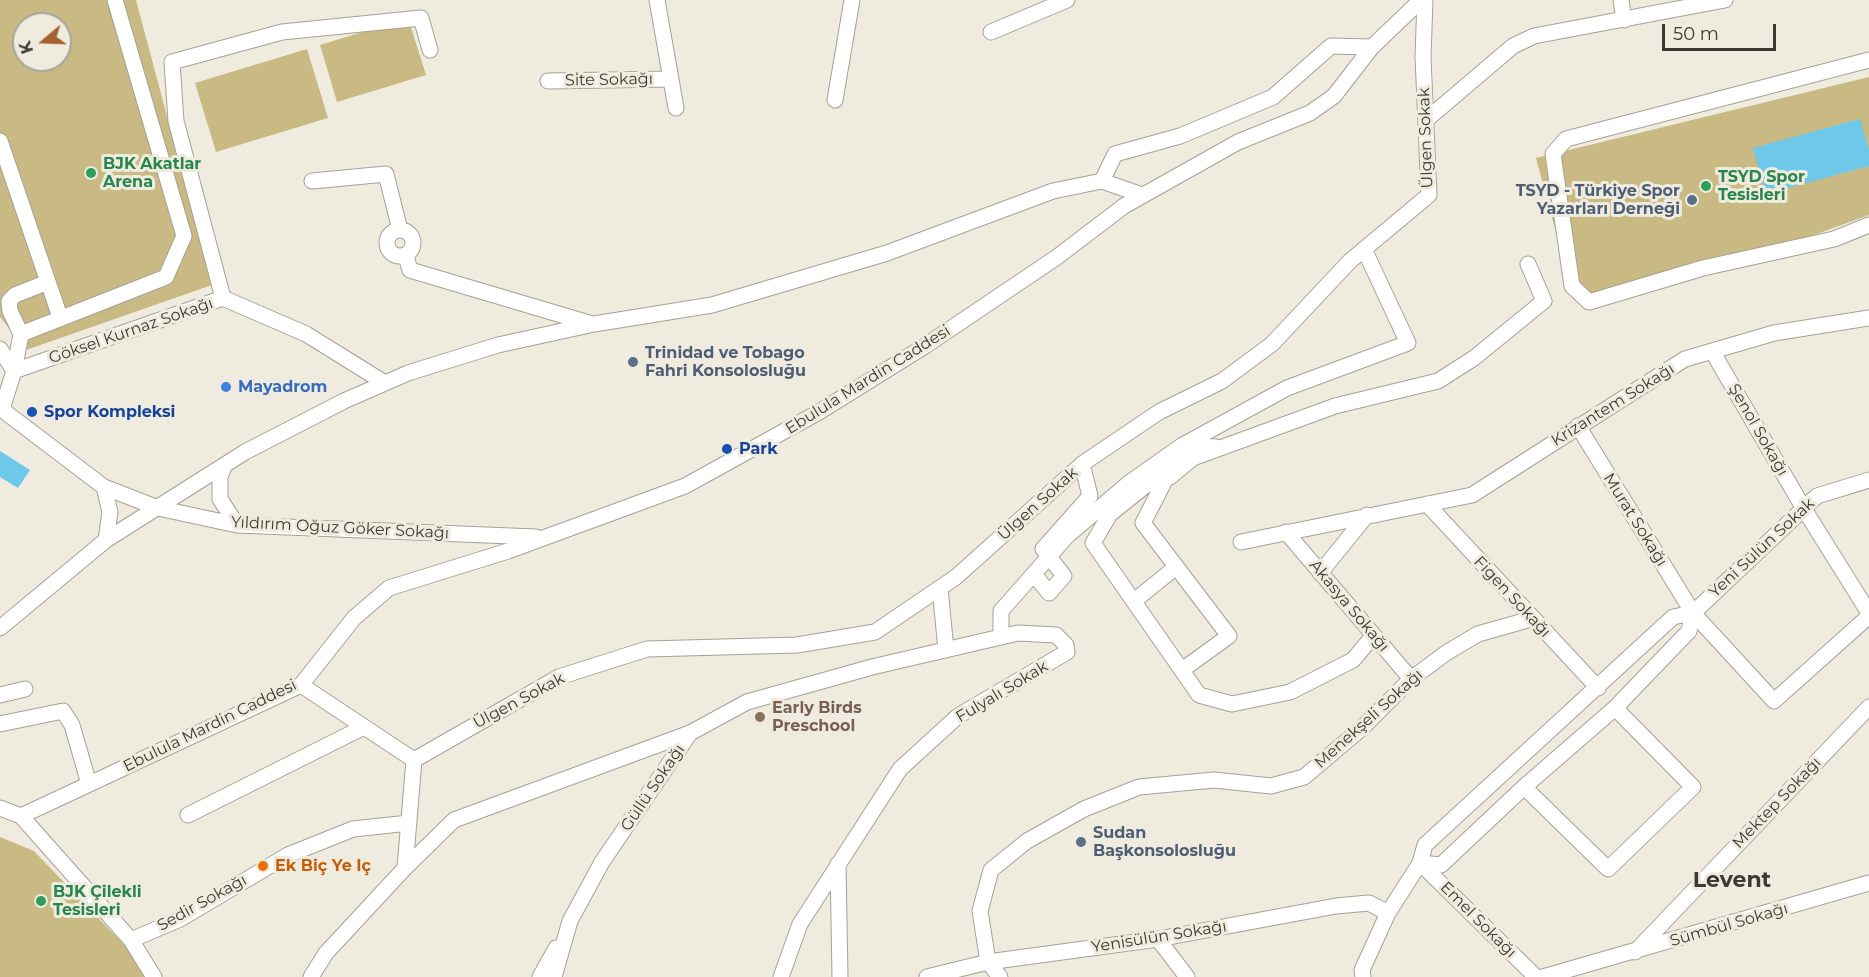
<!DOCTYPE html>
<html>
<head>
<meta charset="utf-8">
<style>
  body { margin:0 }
  #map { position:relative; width:1869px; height:977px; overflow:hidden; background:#efebde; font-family:Montserrat,sans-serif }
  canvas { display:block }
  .north { position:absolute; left:12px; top:12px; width:60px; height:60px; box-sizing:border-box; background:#efebde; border:2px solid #a7a49a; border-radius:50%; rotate:251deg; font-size:16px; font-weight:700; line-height:24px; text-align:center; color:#3b3a34 }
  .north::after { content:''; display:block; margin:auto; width:21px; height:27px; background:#a46031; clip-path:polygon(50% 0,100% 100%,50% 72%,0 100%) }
  .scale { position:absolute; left:1662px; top:24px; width:114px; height:27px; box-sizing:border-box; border:3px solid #3b3a34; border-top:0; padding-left:8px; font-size:18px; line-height:21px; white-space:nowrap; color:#3b3a34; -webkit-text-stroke:4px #efebde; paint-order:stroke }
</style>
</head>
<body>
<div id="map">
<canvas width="1869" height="977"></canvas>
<div class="north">K</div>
<div class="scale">50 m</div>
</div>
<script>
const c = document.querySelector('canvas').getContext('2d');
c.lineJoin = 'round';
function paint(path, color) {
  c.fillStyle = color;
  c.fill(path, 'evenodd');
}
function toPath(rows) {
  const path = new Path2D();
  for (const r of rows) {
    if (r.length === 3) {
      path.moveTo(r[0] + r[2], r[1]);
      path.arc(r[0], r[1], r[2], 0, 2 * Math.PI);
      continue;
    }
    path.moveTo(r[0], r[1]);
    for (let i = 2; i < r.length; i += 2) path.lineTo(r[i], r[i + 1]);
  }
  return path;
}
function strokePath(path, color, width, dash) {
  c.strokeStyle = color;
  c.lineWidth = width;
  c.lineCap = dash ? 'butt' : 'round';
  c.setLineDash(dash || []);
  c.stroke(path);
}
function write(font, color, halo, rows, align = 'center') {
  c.font = font + ' Montserrat,sans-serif';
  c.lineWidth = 6;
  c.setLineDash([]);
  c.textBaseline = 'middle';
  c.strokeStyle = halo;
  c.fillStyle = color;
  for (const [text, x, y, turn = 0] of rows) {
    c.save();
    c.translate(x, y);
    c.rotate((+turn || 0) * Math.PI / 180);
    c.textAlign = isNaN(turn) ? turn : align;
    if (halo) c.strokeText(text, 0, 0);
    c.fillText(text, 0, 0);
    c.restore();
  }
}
const green = toPath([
  [0,0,136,0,212,285,26,350,0,317],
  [24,24,60,24,60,60,24,60],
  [408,18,426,75,337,102,320,45],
  [307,49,328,118,216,152,195,83],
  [1869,77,1869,215,1814,235,1574,300,1536,158],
  [0,837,34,851,130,951,144,977,0,977]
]);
const water = toPath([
  [1860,119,1869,150,1869,166,1766,194,1753,148],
  [0,451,30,470,18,488,0,477]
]);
const minor = toPath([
  [657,0,676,108],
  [1621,0,1624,20],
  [991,32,1067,0],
  [1869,60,1566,139,1553,154,1572,286,1589,302,1703,268,1834,239,1869,225],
  [548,81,671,79],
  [835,100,852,0],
  [1426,120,1513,46,1534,36,1725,0],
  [0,141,60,317],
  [312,181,386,174,400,230],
  [1102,181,1115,154,1180,136,1273,97,1331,46,1372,47],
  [400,243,13],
  [406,256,410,270,592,324],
  [223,298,306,334,385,383],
  [21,334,10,311,9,301,15,295,48,282],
  [0,349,14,371],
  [1712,351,1804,509,1869,613],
  [14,371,223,298,176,121,172,62,282,32,421,18,430,50],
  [0,408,104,487,158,508,237,525,536,537],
  [2,409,14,371,21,334,166,277,184,236,115,0],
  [1578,426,1693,613,1774,701,1869,616],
  [1216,447,1183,445,1287,388,1408,343,1364,249],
  [224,466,220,477,220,499,237,525],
  [1169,467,1110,514,1093,543,1199,695,1232,704,1290,692,1353,660,1373,636],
  [1170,477,1193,458,1335,406,1438,381,1474,358,1544,301,1528,264],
  [104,487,110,512,106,540],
  [1427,504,1598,688],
  [1286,532,1411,679],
  [1241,542,1472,495,1685,359,1774,333,1869,318],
  [1320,573,1367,515],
  [1034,574,1049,593,1064,576,1043,549,1090,496,1082,464],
  [940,588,946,650],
  [1134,601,1176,567],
  [1693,613,1817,496,1869,480],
  [0,628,106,540,245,452,344,401,408,373,498,345,594,324,712,305,887,253,1053,191,1102,181,1142,195],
  [1001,637,1001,611,1067,536,1129,483,1183,445,1143,523,1229,636,1182,670],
  [301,685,414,760],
  [0,695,25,689],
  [0,724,63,711,72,725,89,784],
  [414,760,559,677,647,649,797,645,875,632,956,577,1082,464,1159,412,1222,381,1272,344,1350,261,1429,195,1423,57,1425,0],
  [1524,787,1608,869,1693,787,1615,708],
  [0,808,21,816,131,940,154,977],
  [188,815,364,727],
  [21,816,301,685,354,618,389,588,508,551,685,486,819,412,925,346,1057,257,1124,206,1238,142,1310,113,1334,96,1372,47,1421,0],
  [1420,863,1441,865,1524,787,1615,708,1689,631,1693,613],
  [1420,863,1536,977],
  [838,864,840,977],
  [405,868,414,760],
  [1158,939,1187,977],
  [131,940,180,919,288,855,353,829,409,823],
  [1635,952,1869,707],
  [311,977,326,953,405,868,454,820,690,733],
  [540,977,556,948],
  [554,977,570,921,602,862,690,733,747,702,872,667,1018,633,1056,635,1066,645,1067,652,958,716,900,769,800,924,781,977],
  [927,977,988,962,1158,939,1336,906,1369,903,1388,913],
  [1000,977,988,962,980,911,991,870,1027,841,1084,809,1139,787,1214,780,1271,786,1304,777,1362,728,1411,679,1446,653,1478,634,1531,619],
  [1363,977,1362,970,1388,913,1420,863,1425,845,1673,617,1693,613],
  [1543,977,1869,883]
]);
const markers = [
  [91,173,6,"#2e9e5b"],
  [1706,186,6,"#2e9e5b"],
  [1692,200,6,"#5c6f8a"],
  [633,362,6,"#5c6f8a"],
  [226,387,6,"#3f7fe0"],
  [32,412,6,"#1a4fb4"],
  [727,449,6,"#1a4fb4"],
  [760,717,6,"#8d6e63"],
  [1081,842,6,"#5c6f8a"],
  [263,866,6,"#e8710a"],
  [41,901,6,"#2e9e5b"]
];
const streetNames = [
  ["Site Sokağı",609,80,-1],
  ["Ülgen Sokak",1426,138,-92],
  ["Göksel Kurnaz Sokağı",131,331,-19],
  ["Ebulula Mardin Caddesi",868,380,-32],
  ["Krizantem Sokağı",1613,405,-32],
  ["Şenol Sokağı",1758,430,60],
  ["Ülgen Sokak",1038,504,-42],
  ["Murat Sokağı",1635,520,58],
  ["Yıldırım Oğuz Göker Sokağı",340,528,3],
  ["Yeni Sülün Sokak",1762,548,-43],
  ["Figen Sokağı",1512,597,47],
  ["Akasya Sokağı",1349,606,50],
  ["Fulyalı Sokak",1002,692,-31],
  ["Ülgen Sokak",519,701,-28],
  ["Menekşeli Sokağı",1369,719,-42],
  ["Ebulula Mardin Caddesi",210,726,-26],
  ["Güllü Sokağı",653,788,-56],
  ["Mektep Sokağı",1777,803,-46],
  ["Sedir Sokağı",202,903,-29],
  ["Emel Sokağı",1478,920,45],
  ["Sümbül Sokağı",1729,925,-16],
  ["Yenisülün Sokağı",1159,937,-9]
];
const leisureNames = [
  ["BJK Akatlar",103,164],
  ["Arena",103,182],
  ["TSYD Spor",1718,177],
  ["Tesisleri",1718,195],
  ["BJK Çilekli",53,892],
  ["Tesisleri",53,910]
];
const serviceNames = [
  ["TSYD - Türkiye Spor",1680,191,"right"],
  ["Yazarları Derneği",1680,209,"right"],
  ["Trinidad ve Tobago",645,353],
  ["Fahri Konsolosluğu",645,371],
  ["Sudan",1093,833],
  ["Başkonsolosluğu",1093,851]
];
const shopNames = [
  ["Mayadrom",238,387]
];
const transitNames = [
  ["Spor Kompleksi",44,412],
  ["Park",739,449]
];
const educationNames = [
  ["Early Birds",772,708],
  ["Preschool",772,726]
];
const foodNames = [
  ["Ek Biç Ye Iç",275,866]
];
const districtNames = [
  ["Levent",1732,881]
];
paint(green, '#c9ba84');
paint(water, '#6dc8ea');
strokePath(minor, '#a5a295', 17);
strokePath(minor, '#fff', 15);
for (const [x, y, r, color] of markers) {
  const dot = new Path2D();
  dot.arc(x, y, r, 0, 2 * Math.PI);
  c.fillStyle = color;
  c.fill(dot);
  strokePath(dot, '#efebde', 2);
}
write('16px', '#3b3a34', '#efebde', streetNames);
write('bold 16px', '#27864d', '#efebde', leisureNames, 'left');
write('bold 16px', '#4e5e75', '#efebde', serviceNames, 'left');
write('bold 16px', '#366cbe', '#efebde', shopNames, 'left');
write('bold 16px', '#164399', '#efebde', transitNames, 'left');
write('bold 16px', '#785e54', '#efebde', educationNames, 'left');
write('bold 16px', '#c56008', '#efebde', foodNames, 'left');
write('bold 22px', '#3b3a34', '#efebde', districtNames);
</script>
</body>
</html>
